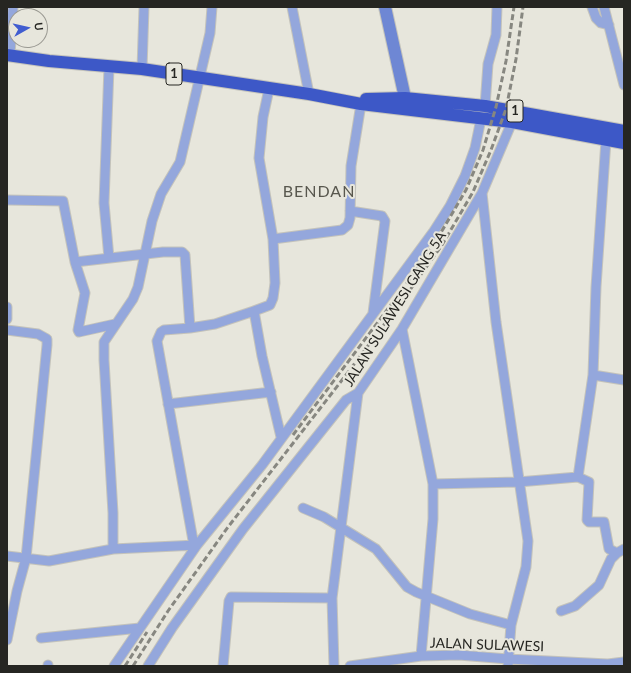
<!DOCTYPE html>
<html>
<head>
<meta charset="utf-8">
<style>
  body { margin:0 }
  #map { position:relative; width:631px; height:673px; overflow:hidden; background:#e7e6dc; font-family:Lato,sans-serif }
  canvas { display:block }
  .frame { position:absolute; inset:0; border:8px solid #262622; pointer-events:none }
  .north { position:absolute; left:8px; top:8px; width:40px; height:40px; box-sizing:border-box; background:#e7e6dc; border:1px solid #9a9992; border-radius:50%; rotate:82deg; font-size:11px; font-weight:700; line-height:16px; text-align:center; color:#262622 }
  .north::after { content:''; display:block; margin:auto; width:14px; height:18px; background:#415dd0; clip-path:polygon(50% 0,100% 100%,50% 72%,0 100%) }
</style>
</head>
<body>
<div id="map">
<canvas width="631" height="673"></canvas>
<div class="frame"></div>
<div class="north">U</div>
</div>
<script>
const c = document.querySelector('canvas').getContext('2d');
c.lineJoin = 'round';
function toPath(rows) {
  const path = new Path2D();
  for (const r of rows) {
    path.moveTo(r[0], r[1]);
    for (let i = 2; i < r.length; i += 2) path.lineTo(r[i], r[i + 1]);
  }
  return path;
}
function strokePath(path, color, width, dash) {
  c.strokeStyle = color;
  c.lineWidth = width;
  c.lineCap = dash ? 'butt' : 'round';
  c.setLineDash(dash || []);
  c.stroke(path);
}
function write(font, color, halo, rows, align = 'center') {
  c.font = font + ' Lato,sans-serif';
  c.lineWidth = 4;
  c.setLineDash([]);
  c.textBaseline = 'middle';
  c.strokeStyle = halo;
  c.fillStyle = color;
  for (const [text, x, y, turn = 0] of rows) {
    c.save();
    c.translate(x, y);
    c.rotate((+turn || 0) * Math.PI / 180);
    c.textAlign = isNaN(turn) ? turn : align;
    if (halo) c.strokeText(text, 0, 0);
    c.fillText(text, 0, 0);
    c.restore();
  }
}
const street = toPath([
  [292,7,309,94],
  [592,7,596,18,601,23,609,25],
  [604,7,624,85],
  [10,55,13,7],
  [142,69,144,7],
  [269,89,263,117,259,158,273,239,275,283,273,298,270,305,254,311,262,356,281,437],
  [485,106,488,64,496,35,497,7],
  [606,140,596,287,593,375,578,477,589,482,587,520,589,522,604,522,609,549,617,553],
  [482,193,496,322,528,541,526,567,511,625,508,666],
  [7,200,63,201,75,262,85,293,78,330,79,332,115,324],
  [350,211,382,216,385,221,373,313],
  [273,239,342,230,348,225,350,218,351,166,361,104],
  [109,258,104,203,109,67],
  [75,262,163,252,182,252,185,255,190,328,215,324,254,311],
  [7,307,7,319],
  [190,328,164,330,161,332,157,341,194,546],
  [402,329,433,484,433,519,421,656],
  [7,330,38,334,47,339,47,345,26,558,17,591,7,640],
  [593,375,624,380],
  [168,404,271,392],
  [433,484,518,482,578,477],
  [303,508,324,517,376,549,407,587,416,592,470,614,511,625],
  [113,549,113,513,104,360,104,342,133,299,138,287,152,221,161,194,180,162,210,33,212,7],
  [7,556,49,561,113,549,197,545],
  [561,611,575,606,599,585,611,559,617,553,624,549],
  [41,638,140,628],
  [48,666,48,665],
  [114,666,197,545,262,465,434,231,450,206,465,176,475,148,481,119],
  [148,666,172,628,243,529,346,400,358,393],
  [223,666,229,601,231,597,332,598],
  [334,666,332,598,358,393,402,329,482,193,512,122],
  [350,666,421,656,459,655,508,659,608,664,624,662]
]);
const secondary = toPath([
  [385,7,407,107]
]);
const highway = toPath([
  [7,55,49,61,142,69,309,94,361,104,512,122,624,143],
  [366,99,405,98,485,106,624,131]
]);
const rail = toPath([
  [293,435,405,286,436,241,466,190,483,150,496,107,506,61,514,7],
  [125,666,147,632],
  [133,666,168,611,228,527,346,375,410,290,442,245,473,192,491,150,506,109,516,59,523,7]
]);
const shields = [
  [174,74,16],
  [515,111,16]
];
const shieldNames = [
  ["1",174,74],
  ["1",515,111]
];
const streetNames = [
  ["JALAN SULAWESI GANG 5A",395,309,-58],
  ["JALAN SULAWESI",487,645,2]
];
const quarterNames = [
  ["BENDAN",319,192]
];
strokePath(street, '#c4c3bb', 11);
strokePath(secondary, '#c4c3bb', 14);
strokePath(highway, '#c4c3bb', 14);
strokePath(street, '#94a7dc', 9);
strokePath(secondary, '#6e87d4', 12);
strokePath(highway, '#3d58c7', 12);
strokePath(rail, '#878780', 3, [6, 3]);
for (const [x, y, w] of shields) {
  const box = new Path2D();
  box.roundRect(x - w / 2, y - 11, w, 22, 3);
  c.fillStyle = '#e7e6dc';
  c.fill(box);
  strokePath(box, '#262622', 1);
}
write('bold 13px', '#262622', null, shieldNames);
write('14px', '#262622', '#e7e6dc', streetNames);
c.letterSpacing = '1px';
write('16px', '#58574e', '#e7e6dc', quarterNames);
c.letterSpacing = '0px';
</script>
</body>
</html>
